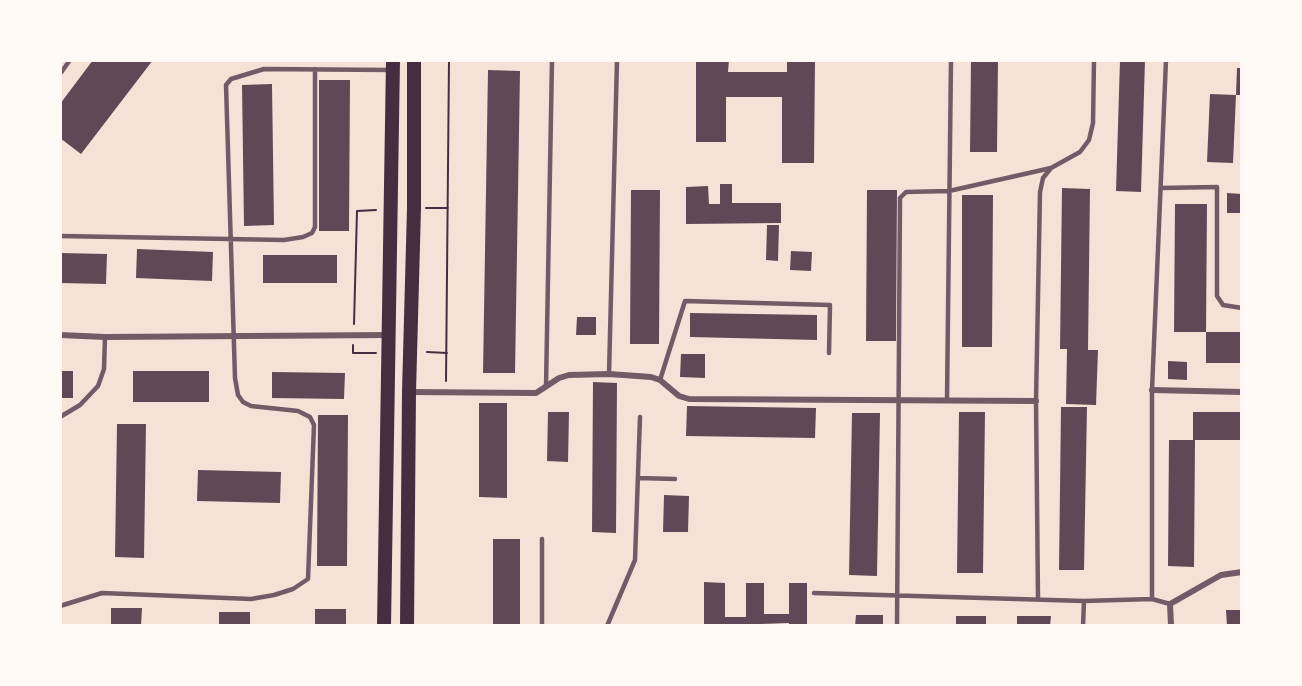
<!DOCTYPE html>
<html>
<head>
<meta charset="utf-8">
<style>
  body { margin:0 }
  #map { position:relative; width:1302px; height:686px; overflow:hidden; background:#f7e1d7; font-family:"Open Sans",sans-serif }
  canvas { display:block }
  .frame { position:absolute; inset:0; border:62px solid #fffaf5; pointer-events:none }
</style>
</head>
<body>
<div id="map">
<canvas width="1302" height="686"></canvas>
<div class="frame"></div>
</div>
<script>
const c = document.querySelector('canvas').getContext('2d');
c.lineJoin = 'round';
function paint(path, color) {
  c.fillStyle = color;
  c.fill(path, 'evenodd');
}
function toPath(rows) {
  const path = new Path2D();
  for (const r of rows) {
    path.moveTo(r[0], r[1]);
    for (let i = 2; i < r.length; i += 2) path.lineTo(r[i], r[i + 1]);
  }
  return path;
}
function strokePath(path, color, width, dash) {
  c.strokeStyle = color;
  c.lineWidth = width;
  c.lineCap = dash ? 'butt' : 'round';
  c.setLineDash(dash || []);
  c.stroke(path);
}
const building = toPath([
  [93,60,153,60,81,154,60,138,60,104],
  [696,60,729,60,728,72,787,72,787,60,815,60,814,163,782,163,782,97,726,97,726,142,696,142],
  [971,60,998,60,997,152,970,152],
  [1120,60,1145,60,1141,192,1116,191],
  [1237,68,1242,68,1242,95,1236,95],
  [488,70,520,71,515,373,483,373],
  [319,80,350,80,349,231,319,231],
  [272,84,274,225,244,226,242,85],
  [1210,94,1236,95,1233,163,1207,162],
  [720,184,732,184,732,203,781,203,781,223,686,224,686,187,708,186,709,204,720,204],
  [1062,188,1090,189,1088,350,1098,350,1096,405,1066,404,1067,349,1060,349],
  [631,190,660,190,659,344,630,344],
  [867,190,897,190,896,341,866,341],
  [1227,193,1242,194,1242,213,1227,213],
  [962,195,993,195,992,347,962,347],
  [1175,204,1207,204,1206,332,1174,332],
  [767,225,779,225,778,261,766,260],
  [137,249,213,252,212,281,136,278],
  [791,251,812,252,811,271,790,270],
  [60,253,107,254,106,284,60,283],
  [263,255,337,255,337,283,263,283],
  [690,313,817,315,817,340,690,337],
  [577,317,596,317,596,335,576,335],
  [1206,332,1242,332,1242,363,1206,363],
  [681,354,705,354,705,378,680,377],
  [1168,361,1187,362,1187,380,1168,379],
  [60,371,73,371,73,398,60,398],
  [133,371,209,371,209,402,133,402],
  [272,372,345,373,344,399,272,398],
  [593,382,617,383,616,533,592,532],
  [479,403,507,403,507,498,479,497],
  [687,406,816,408,815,438,686,436],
  [1061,407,1087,407,1084,570,1059,570],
  [548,412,569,412,568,462,547,461],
  [959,412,985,412,983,573,957,573],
  [1193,412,1242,412,1242,440,1195,440,1194,567,1168,566,1169,440,1193,440],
  [852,413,880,413,877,576,849,575],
  [318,415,348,415,347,566,317,566],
  [117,424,146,424,144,558,115,557],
  [198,470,281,472,280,503,197,501],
  [664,495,689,496,688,532,663,532],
  [493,539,520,539,520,626,493,626],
  [704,582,725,583,725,617,746,617,746,583,764,583,764,614,789,614,789,583,807,583,807,626,789,626,789,623,704,626],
  [111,608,142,608,141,626,111,626],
  [315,609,346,609,346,626,315,626],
  [1226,610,1242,610,1242,626,1227,626],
  [219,612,250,612,250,626,219,626],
  [856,615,883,615,883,626,855,626],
  [956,616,986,616,986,626,956,626],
  [1017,616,1051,616,1050,626,1017,626]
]);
const path = toPath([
  [426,208,448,208],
  [354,324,357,211,376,210],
  [353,345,353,353,376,353],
  [427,352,447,353],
  [446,381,449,60]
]);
const service = toPath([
  [60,74,70,60],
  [1161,188,1217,187,1217,296,1223,305,1242,308],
  [60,236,284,240,303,237,312,233,315,227,315,69],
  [609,374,617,60],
  [660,380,685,301,830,305,829,353],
  [546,387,552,60],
  [947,399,951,60],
  [60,417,80,405,98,386,104,369,105,337],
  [638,478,675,479],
  [814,593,1084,601,1152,599,1170,604],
  [1038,599,1036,401,1040,192,1043,178,1051,168,1080,152,1089,140,1093,123,1094,60],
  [1152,599,1152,390,1166,60],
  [60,606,102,593,251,599,274,595,293,589,308,579,314,425,310,417,298,411,251,406,243,402,238,395,235,378,226,85,231,79,264,69,390,70],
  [542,626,542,539],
  [607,626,635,560,640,417],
  [897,626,900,198,906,192,949,191,1051,168],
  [1083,626,1084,601]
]);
const minor = toPath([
  [60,335,105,337,389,335],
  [1152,390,1242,392],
  [409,392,536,393,559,378,569,375,609,374,651,377,660,380,679,396,689,399,1036,401],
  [1171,626,1170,604,1221,575,1242,572]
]);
const primary = toPath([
  [384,626,393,60],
  [407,626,409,392,414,208,414,60]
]);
paint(building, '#644757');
strokePath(path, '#4a2c40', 2);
strokePath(service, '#755966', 4.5);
strokePath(minor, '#755966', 6);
strokePath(primary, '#4a2c40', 14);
</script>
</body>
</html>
